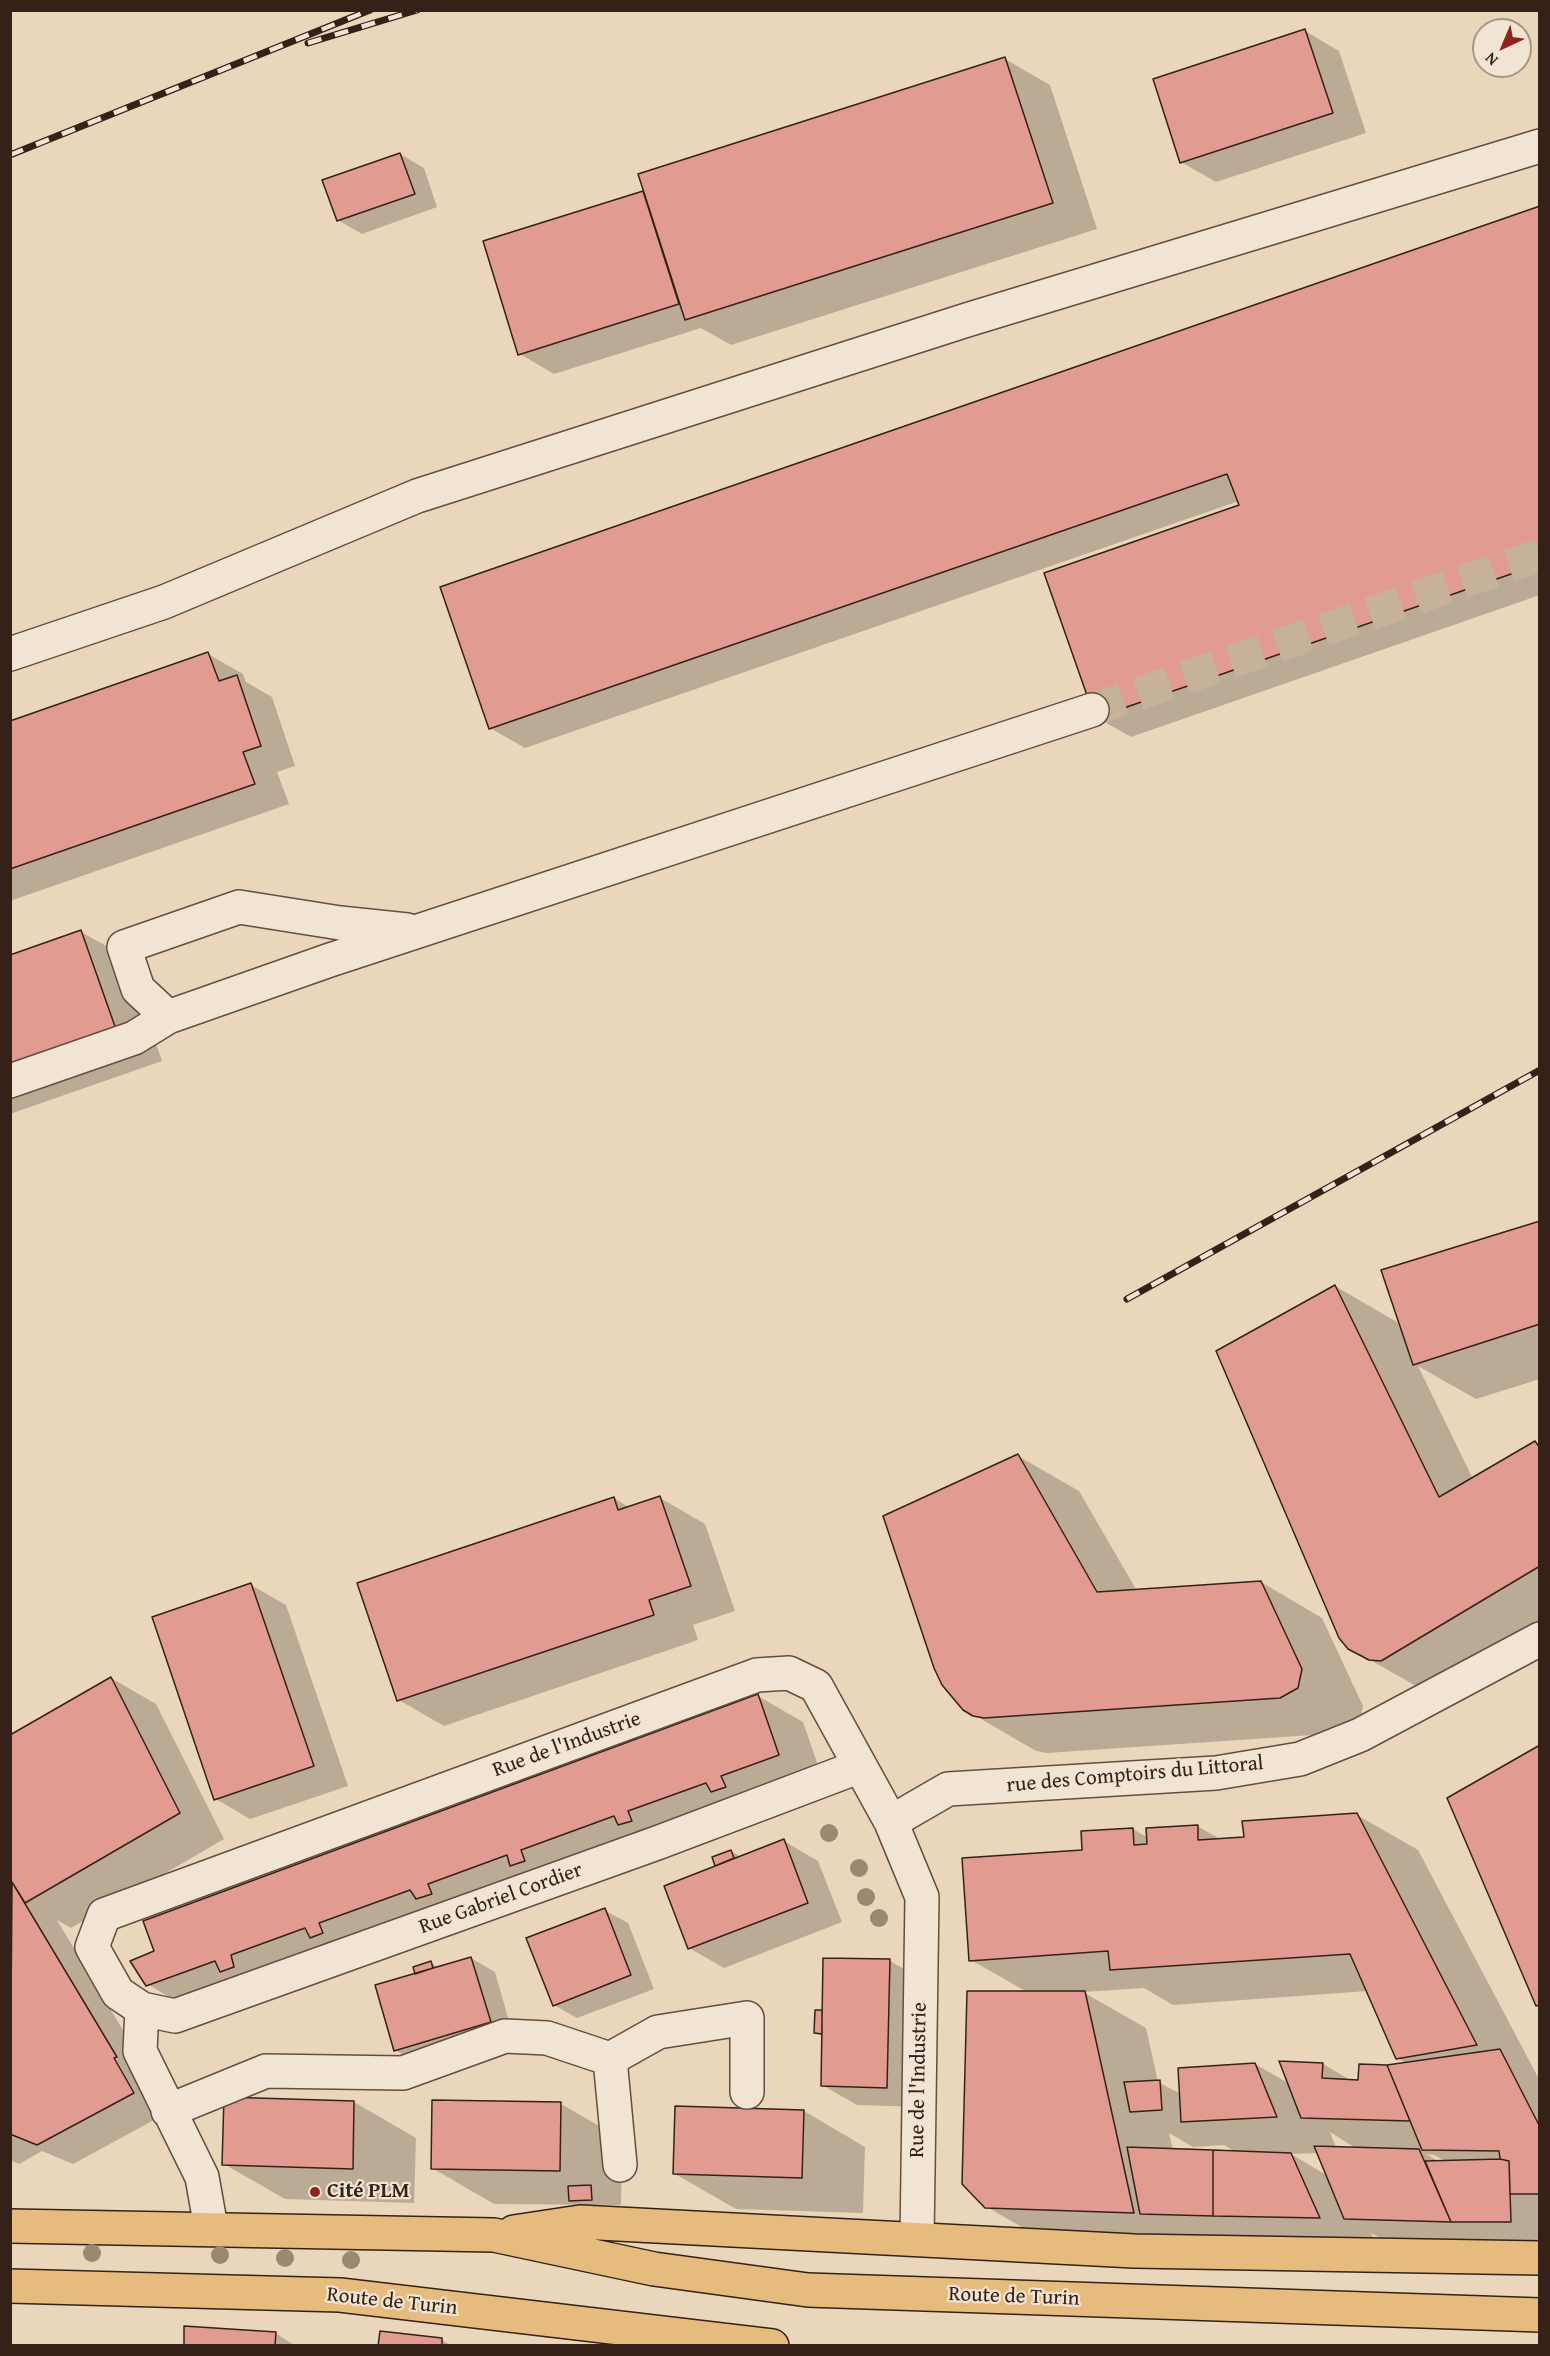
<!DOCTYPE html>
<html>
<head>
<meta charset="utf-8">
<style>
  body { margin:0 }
  #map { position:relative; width:1550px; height:2356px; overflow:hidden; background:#ead6bb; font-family:"Gentium Book Plus",serif }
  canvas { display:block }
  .frame { position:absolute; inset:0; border:12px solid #362118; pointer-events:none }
  .north { position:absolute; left:1472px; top:18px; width:60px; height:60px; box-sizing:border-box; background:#f1e4d3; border:2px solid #a69688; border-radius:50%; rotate:224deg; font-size:16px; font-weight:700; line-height:24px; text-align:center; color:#362118 }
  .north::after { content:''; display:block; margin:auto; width:21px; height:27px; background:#8f2418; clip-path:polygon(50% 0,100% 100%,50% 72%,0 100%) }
</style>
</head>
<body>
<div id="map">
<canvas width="1550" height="2356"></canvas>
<div class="frame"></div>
<div class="north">N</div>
</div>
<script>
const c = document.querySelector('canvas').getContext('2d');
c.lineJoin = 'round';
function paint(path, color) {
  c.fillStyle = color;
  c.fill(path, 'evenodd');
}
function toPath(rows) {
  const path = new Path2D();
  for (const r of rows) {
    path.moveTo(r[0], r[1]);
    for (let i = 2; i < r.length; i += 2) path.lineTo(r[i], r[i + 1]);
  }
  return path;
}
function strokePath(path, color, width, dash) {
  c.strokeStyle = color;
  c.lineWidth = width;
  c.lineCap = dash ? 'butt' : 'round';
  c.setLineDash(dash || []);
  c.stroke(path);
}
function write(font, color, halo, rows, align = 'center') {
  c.font = font + ' "Gentium Book Plus",serif';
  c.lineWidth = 4.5;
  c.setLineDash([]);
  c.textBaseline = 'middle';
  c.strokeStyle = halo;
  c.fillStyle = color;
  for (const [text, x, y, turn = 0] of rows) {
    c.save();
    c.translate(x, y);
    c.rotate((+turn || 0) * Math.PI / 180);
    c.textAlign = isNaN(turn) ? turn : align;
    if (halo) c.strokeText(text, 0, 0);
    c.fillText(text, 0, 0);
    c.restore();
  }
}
const shadow = toPath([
  [1305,31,1339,51,1366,133,1216,182,1181,162],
  [1005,59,1050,85,1097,229,731,345,701,328,554,374,520,354,643,193,646,194],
  [400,154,424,168,437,207,362,234,338,220],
  [1540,208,1540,595,1131,737,1096,717,1241,506,1239,501,525,748,490,728],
  [208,654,243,674,246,682,272,697,295,766,277,772,289,804,10,901,10,723],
  [81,932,126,957,162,1061,10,1114,10,956],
  [1540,1223,1540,1379,1476,1399,1418,1366,1473,1479,1535,1442,1540,1445,1540,1638,1432,1695,1349,1648,1335,1286,1397,1322,1402,1332],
  [1018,1456,1079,1491,1137,1591,1261,1582,1322,1618,1363,1706,1359,1723,1342,1733,1047,1753,1036,1751,964,1709],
  [614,1498,630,1508,660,1498,705,1524,735,1611,693,1625,698,1640,444,1726,399,1700],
  [251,1585,286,1605,348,1786,250,1819,216,1799],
  [111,1678,156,1704,224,1839,71,1928,57,1920,151,2077,167,2113,73,2164,42,2151,19,2164,10,2160,10,1736],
  [758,1696,803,1722,823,1780,192,2010,147,1984],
  [1357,1815,1418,1850,1540,2081,1540,2256,1407,2253,1371,2233,1380,2253,1048,2242,985,2206,1027,1992,971,1960,1084,1852,1133,1829,1148,1838,1197,1826,1222,1840,1245,1839],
  [1144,1988,1173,2005,1368,1991,1397,2058,1407,2063,1387,2066,1360,2081,1352,2081,1323,2064,1290,2084,1255,2064,1181,2094,1158,2082,1146,2028,1083,1992],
  [1330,2132,1357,2149,1336,2148],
  [1169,2133,1193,2147,1224,2145,1236,2152,1173,2150],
  [1318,2153,1328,2176,1291,2154],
  [1426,2154,1434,2155,1447,2162,1440,2162],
  [784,1841,818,1861,842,1922,724,1968,689,1948,717,1867,714,1858,731,1851,741,1857],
  [604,1910,628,1923,654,1989,577,2018,554,2005],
  [471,1958,495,1972,513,2035,419,2063,395,2050,431,1963,439,1968],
  [890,1961,925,1981,922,2107,857,2105,822,2085,823,2037,816,2032,822,2012,824,2013],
  [225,2098,354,2102,416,2138,414,2203,285,2199,224,2164],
  [561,2104,622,2139,621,2205,494,2204,432,2168],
  [804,2111,865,2147,863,2213,736,2209,675,2174],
  [275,2333,296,2346,185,2346],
  [442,2340,452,2346,380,2346]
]);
const building = toPath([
  [1305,29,1333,113,1180,163,1153,79,1305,29],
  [1005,57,1053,203,685,320,638,174,1005,57],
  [400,153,415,194,337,221,322,180,400,153],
  [643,191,679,304,518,355,483,241,643,191],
  [1540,206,1540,564,1095,718,1044,573,1239,505,1227,474,489,729,440,587,1540,206],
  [208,652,219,681,237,675,261,746,243,752,255,784,10,869,10,721,208,652],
  [81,930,118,1035,10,1073,10,955,81,930],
  [1540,1221,1540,1324,1413,1365,1381,1270,1540,1221],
  [1335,1285,1439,1497,1535,1441,1540,1448,1540,1566,1381,1661,1369,1660,1348,1649,1339,1638,1216,1351,1335,1285],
  [1018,1454,1097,1592,1261,1581,1302,1669,1298,1688,1280,1698,984,1718,973,1716,963,1710,942,1685,934,1668,883,1516,1018,1454],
  [660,1496,691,1586,649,1600,654,1615,397,1701,357,1583,614,1497,618,1510,660,1496],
  [251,1583,314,1766,214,1800,152,1617,251,1583],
  [111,1677,180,1813,25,1903,12,1882,10,1884,10,1735,111,1677],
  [758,1694,779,1755,721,1776,726,1787,711,1792,706,1783,628,1811,632,1821,618,1825,614,1816,521,1850,525,1861,510,1866,507,1855,428,1884,432,1894,416,1899,410,1890,319,1923,323,1933,310,1938,305,1928,231,1955,234,1967,220,1972,215,1961,146,1986,130,1961,154,1951,143,1921,758,1694],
  [1540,1745,1540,2005,1536,2006,1447,1798,1540,1745],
  [1357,1813,1477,2045,1396,2059,1350,1954,1110,1970,1108,1951,969,1961,962,1858,1082,1850,1081,1831,1133,1828,1134,1845,1147,1844,1146,1828,1198,1825,1198,1840,1244,1837,1242,1821,1357,1813],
  [784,1839,808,1903,688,1949,664,1886,784,1839],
  [731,1850,734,1858,715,1866,712,1857,731,1850],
  [12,1882,117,2057,114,2058,134,2093,37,2145,10,2134,12,1882],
  [605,1908,631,1975,553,2006,526,1938,605,1908],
  [471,1957,491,2022,394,2051,375,1985,471,1957],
  [823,1958,890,1959,887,2088,821,2086,823,1958],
  [431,1961,433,1968,415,1974,413,1967,431,1961],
  [967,1991,1085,1991,1134,2213,985,2208,962,2184,967,1991],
  [815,2010,822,2010,822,2034,814,2033,815,2010],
  [1500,2049,1540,2127,1540,2194,1510,2194,1509,2161,1500,2159,1499,2151,1422,2150,1387,2065,1500,2049],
  [1279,2061,1323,2063,1322,2078,1358,2080,1359,2064,1387,2065,1410,2121,1301,2118,1279,2061],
  [1255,2063,1277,2117,1181,2122,1178,2068,1255,2063],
  [1160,2080,1162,2110,1130,2112,1124,2082,1160,2080],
  [224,2097,354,2101,353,2169,222,2165,224,2097],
  [432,2100,561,2102,560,2171,431,2169,432,2100],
  [675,2106,804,2110,802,2178,673,2174,675,2106],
  [1314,2146,1419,2149,1451,2222,1344,2219,1314,2146],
  [1127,2147,1213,2150,1213,2216,1140,2214,1127,2147],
  [1213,2150,1291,2153,1320,2218,1213,2216,1213,2150],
  [1500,2159,1509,2161,1511,2222,1451,2222,1425,2161,1500,2159],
  [591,2185,592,2200,569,2201,568,2186,591,2185],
  [184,2326,276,2332,275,2346,184,2346,184,2326],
  [380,2331,442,2338,442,2346,378,2346,380,2331]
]);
const minorTunnel = toPath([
  [1092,710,1540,555]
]);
const minor = toPath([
  [10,654,164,602,417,496,970,319,1540,146],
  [168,1017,138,989,124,947,239,907,340,923,407,930],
  [10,1081,134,1038,168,1017,330,960,1092,710],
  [891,1822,948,1789,1216,1773,1300,1759,1360,1735,1540,1639],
  [142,2009,175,2016,657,1843,858,1767],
  [610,2059,620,2165],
  [168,2111,266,2071,403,2073,505,2036,547,2038,610,2059,658,2032,747,2018,747,2092],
  [211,2228,202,2177,140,2051,142,2009,118,1993,92,1947,104,1915,757,1675,789,1673,816,1686,891,1822,922,1897,917,2239]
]);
const major = toPath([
  [10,2226,494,2235,654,2269,808,2290,1540,2315],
  [514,2232,580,2222,1134,2251,1540,2258],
  [10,2286,340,2295,772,2346]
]);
const rail = toPath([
  [308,43,417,10],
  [10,155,370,10],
  [1127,1299,1540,1070]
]);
const trees = [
  [829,1833],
  [859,1868],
  [866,1897],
  [879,1918],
  [92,2253],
  [220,2255],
  [285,2258],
  [351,2260]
];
const markers = [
  [315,2192,6,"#8f2418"]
];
const streetNames = [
  ["Rue de l'Industrie",567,1745,-20],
  ["rue des Comptoirs du Littoral",1135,1775,-5],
  ["Rue Gabriel Cordier",501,1899,-20],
  ["Rue de l'Industrie",919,2080,-89],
  ["Route de Turin",1014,2297,2],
  ["Route de Turin",392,2302,6]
];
const poiNames = [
  ["Cité PLM",327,2192]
];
paint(shadow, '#0003');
paint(building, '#e19b90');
strokePath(building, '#362118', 1.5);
strokePath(minorTunnel, '#c6b29a', 33, [33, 16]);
strokePath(minor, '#634e41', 36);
strokePath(major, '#362118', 36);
strokePath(minor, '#f1e4d3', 33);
strokePath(major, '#e5bb7e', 33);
strokePath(rail, '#362118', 7);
strokePath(rail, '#f1e4d3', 4.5, [14]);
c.fillStyle = '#998872';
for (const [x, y] of trees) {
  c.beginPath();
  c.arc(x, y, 9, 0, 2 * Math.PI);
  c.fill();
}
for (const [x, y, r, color] of markers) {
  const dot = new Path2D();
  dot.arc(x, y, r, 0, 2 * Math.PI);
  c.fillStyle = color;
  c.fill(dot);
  strokePath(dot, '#f1e4d3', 2);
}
write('21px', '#362118', '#f1e4d3', streetNames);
write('bold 21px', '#362118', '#f1e4d3', poiNames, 'left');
</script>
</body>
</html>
